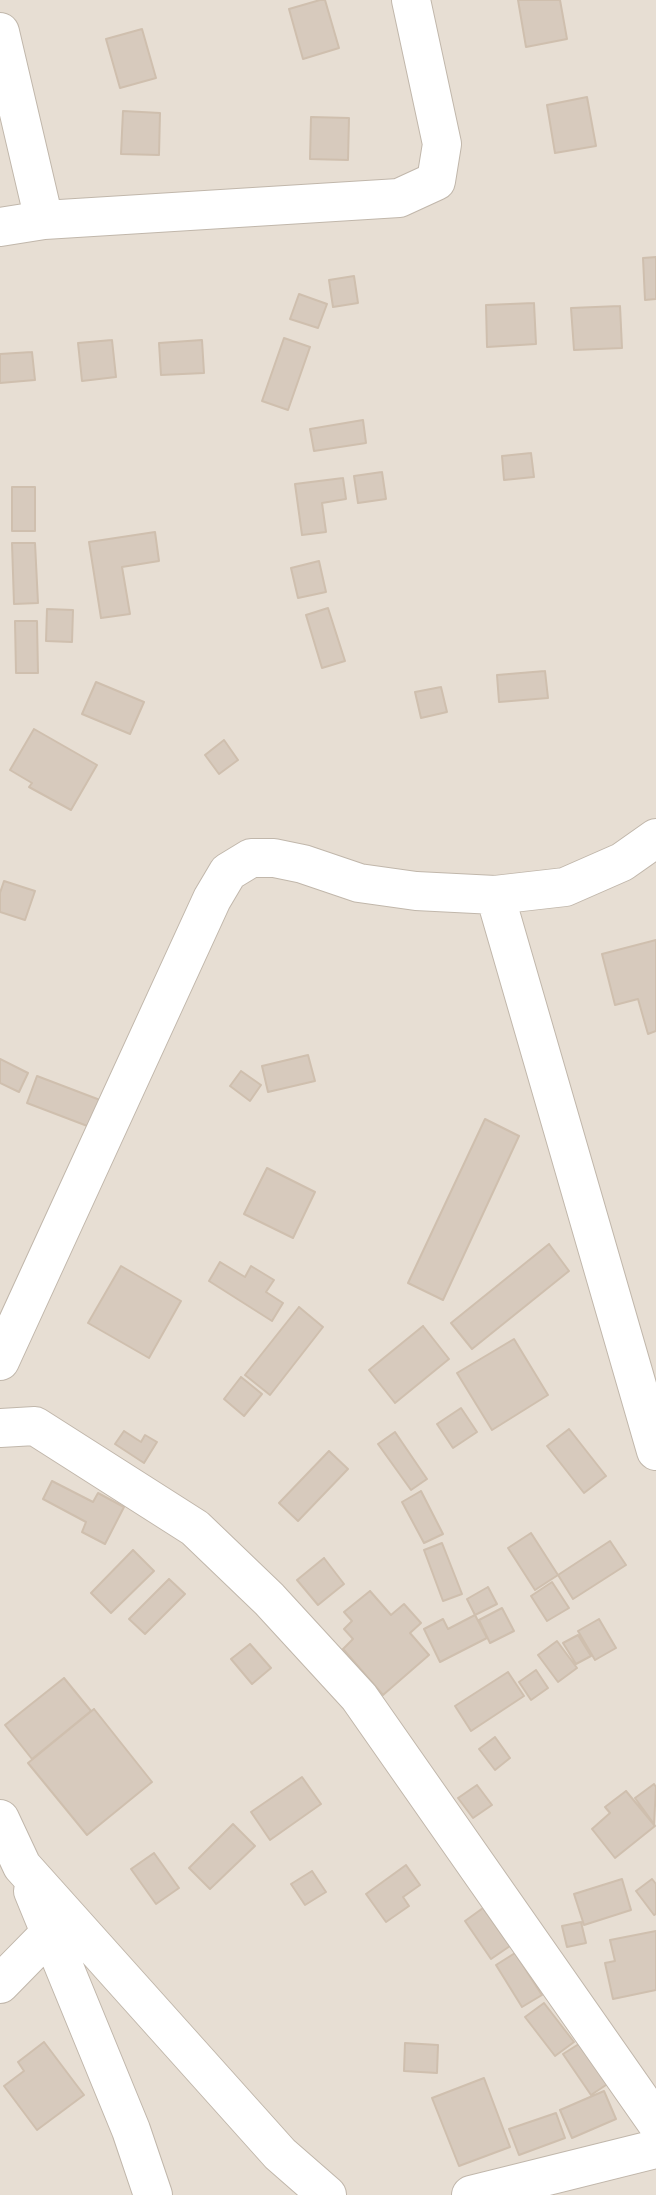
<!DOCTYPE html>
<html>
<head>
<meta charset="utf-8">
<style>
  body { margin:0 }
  canvas { display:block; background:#f3ede5 }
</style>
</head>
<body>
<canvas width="656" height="2195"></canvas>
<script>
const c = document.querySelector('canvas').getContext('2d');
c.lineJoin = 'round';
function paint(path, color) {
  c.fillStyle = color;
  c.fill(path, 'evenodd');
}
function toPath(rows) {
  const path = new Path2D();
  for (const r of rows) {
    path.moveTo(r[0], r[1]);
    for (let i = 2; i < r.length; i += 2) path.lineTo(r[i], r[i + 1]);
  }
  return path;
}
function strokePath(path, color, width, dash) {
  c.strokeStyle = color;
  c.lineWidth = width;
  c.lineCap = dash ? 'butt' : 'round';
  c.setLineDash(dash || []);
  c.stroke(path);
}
const residential = toPath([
  [0,0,656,0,656,2195,0,2195]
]);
const building = toPath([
  [320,0,325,0,339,48,303,59,289,9,320,0],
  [518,0,560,0,567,39,526,47,518,0],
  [142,29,156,78,120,88,106,39,142,29],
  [587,97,596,146,555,153,547,105,587,97],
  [123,111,160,113,159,155,121,154,123,111],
  [311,117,349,118,348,160,310,159,311,117],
  [656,257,656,299,645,300,643,258,656,257],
  [354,276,358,303,333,307,329,280,354,276],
  [299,294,327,304,318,328,290,319,299,294],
  [534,303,536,344,487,347,486,305,534,303],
  [620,306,622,348,574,350,571,308,620,306],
  [284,338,310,347,288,410,262,401,284,338],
  [112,340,116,377,82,381,78,343,112,340],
  [202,340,204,373,161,375,159,343,202,340],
  [32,352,35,380,0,383,0,354,32,352],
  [363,420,366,443,314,451,310,429,363,420],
  [531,453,534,477,504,480,502,456,531,453],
  [382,472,386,499,358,503,354,476,382,472],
  [343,478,346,499,322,503,326,532,302,535,295,484,343,478],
  [12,487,35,487,35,531,12,531,12,487],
  [155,532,159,561,122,567,130,614,101,618,89,542,155,532],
  [12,543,35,543,38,603,14,604,12,543],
  [319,561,326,592,298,598,291,568,319,561],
  [328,608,345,661,322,668,306,615,328,608],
  [47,609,73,610,72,642,46,641,47,609],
  [15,621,37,621,38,673,16,673,15,621],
  [545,671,548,698,499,702,497,675,545,671],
  [96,682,144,702,130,734,82,714,96,682],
  [441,687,447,712,421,718,415,692,441,687],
  [34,729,97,765,71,810,29,787,32,783,10,770,34,729],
  [224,740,238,760,219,774,205,755,224,740],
  [4,881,35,891,25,920,0,912,0,893,4,881],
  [656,940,656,1031,648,1034,638,999,615,1005,602,954,656,940],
  [308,1055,315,1081,268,1092,262,1066,308,1055],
  [0,1059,28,1073,19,1092,0,1083,0,1059],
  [241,1071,261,1085,250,1101,230,1086,241,1071],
  [37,1076,100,1100,90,1127,27,1103,37,1076],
  [485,1119,519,1136,443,1300,408,1283,485,1119],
  [267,1168,315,1192,293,1238,244,1214,267,1168],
  [549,1244,569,1271,472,1349,451,1323,549,1244],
  [220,1262,245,1277,251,1266,274,1280,266,1292,283,1303,272,1321,209,1281,220,1262],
  [121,1266,181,1301,149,1358,88,1323,121,1266],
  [299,1307,323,1327,270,1395,245,1375,299,1307],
  [423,1326,449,1359,395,1403,369,1370,423,1326],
  [514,1339,548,1395,492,1430,457,1373,514,1339],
  [241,1377,262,1394,244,1416,224,1399,241,1377],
  [461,1408,477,1432,453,1448,437,1424,461,1408],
  [569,1429,606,1476,584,1493,547,1446,569,1429],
  [124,1431,141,1442,145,1435,157,1442,144,1463,115,1444,124,1431],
  [395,1432,427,1479,411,1490,378,1444,395,1432],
  [329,1451,348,1469,298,1521,279,1503,329,1451],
  [52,1481,93,1502,98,1493,124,1507,105,1544,82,1532,86,1522,43,1499,52,1481],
  [421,1491,443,1534,424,1543,402,1502,421,1491],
  [531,1533,558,1575,535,1590,508,1548,531,1533],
  [610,1541,626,1565,573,1599,558,1575,610,1541],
  [442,1543,462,1594,443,1601,424,1550,442,1543],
  [133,1550,154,1571,111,1613,91,1593,133,1550],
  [324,1558,344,1584,318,1605,297,1580,324,1558],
  [169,1579,185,1594,145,1634,129,1619,169,1579],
  [552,1582,569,1608,547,1621,531,1596,552,1582],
  [488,1587,497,1604,475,1615,467,1599,488,1587],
  [370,1591,391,1615,404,1604,421,1623,410,1633,429,1655,383,1695,343,1649,353,1639,344,1629,352,1621,344,1612,370,1591],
  [502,1608,514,1631,490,1643,479,1620,502,1608],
  [475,1615,487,1638,440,1662,424,1629,443,1619,448,1629,475,1615],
  [599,1619,616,1648,595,1660,578,1631,599,1619],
  [578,1635,591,1656,576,1664,563,1643,578,1635],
  [557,1641,577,1668,558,1682,538,1655,557,1641],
  [250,1644,271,1668,252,1684,231,1659,250,1644],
  [536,1670,548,1688,531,1700,519,1682,536,1670],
  [508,1672,524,1696,471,1731,455,1706,508,1672],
  [64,1678,91,1711,32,1759,5,1725,64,1678],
  [94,1709,152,1782,87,1835,28,1763,94,1709],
  [495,1737,510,1758,495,1770,479,1749,495,1737],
  [302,1777,321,1804,270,1840,251,1812,302,1777],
  [654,1784,656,1787,654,1824,635,1798,654,1784],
  [477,1785,492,1805,473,1818,458,1798,477,1785],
  [626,1791,655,1826,615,1858,592,1829,610,1813,605,1807,626,1791],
  [233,1824,255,1846,210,1889,189,1868,233,1824],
  [154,1853,179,1888,156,1904,131,1869,154,1853],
  [406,1865,420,1885,403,1897,409,1906,386,1922,366,1894,406,1865],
  [312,1871,326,1892,305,1905,291,1884,312,1871],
  [622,1879,631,1910,584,1925,574,1894,622,1879],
  [652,1879,656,1884,656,1914,654,1915,636,1891,652,1879],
  [483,1908,510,1946,491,1959,465,1921,483,1908],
  [581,1922,586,1943,567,1947,562,1926,581,1922],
  [656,1931,656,1990,613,1999,605,1963,615,1961,610,1940,656,1931],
  [515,1953,542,1995,522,2007,496,1965,515,1953],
  [544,2003,574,2042,555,2056,525,2017,544,2003],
  [44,2042,84,2095,37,2130,4,2086,24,2071,18,2062,44,2042],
  [582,2042,609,2083,591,2095,563,2054,582,2042],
  [405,2043,438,2045,437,2073,404,2071,405,2043],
  [484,2078,510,2147,459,2166,432,2098,484,2078],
  [604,2091,616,2119,572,2138,560,2110,604,2091],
  [556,2113,565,2138,519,2155,509,2129,556,2113]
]);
const minor = toPath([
  [0,32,44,220],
  [0,227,44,220,399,198,436,181,442,144,411,0],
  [495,895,656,1451],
  [0,1361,212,899,228,872,251,858,274,858,303,864,359,883,416,891,495,895,565,887,622,862,656,838],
  [0,1428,35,1426,195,1528,269,1599,359,1697,656,2122],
  [0,1819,22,1866,280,2154,327,2195],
  [33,1891,131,2130,153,2195],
  [0,1984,50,1933],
  [471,2195,656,2149]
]);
paint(residential, '#e7ded3');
paint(building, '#d7cabd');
strokePath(building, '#cfbfae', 2);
strokePath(minor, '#c1b7ab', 40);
strokePath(minor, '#fff', 38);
</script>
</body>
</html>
